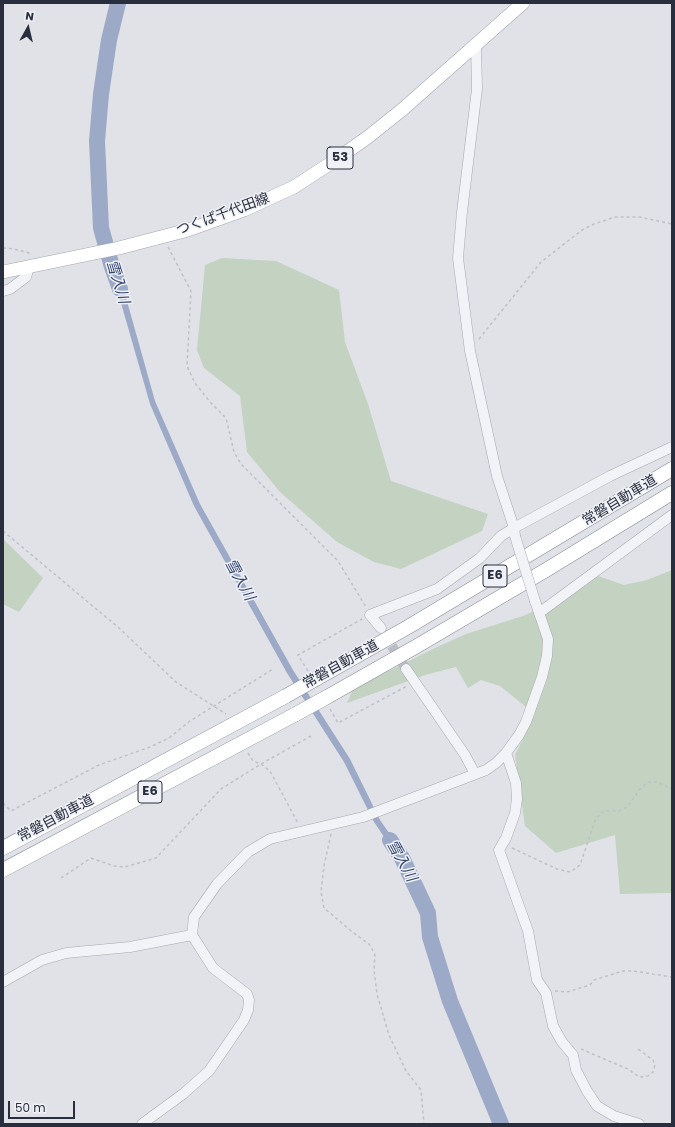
<!DOCTYPE html>
<html>
<head>
<meta charset="utf-8">
<style>
  body { margin:0 }
  #map { position:relative; width:675px; height:1127px; overflow:hidden; background:#e0e2e8; font-family:Poppins,sans-serif }
  canvas { display:block }
  .frame { position:absolute; inset:0; border:4px solid #292e3f; pointer-events:none }
  .north { position:absolute; left:8px; top:8px; width:40px; height:40px; -webkit-text-stroke:3px #eff1f6; paint-order:stroke; rotate:8deg; font-size:11px; font-weight:700; line-height:16px; text-align:center; color:#292e3f }
  .north::after { content:''; display:block; margin:auto; width:14px; height:18px; background:#292e3f; clip-path:polygon(50% 0,100% 100%,50% 72%,0 100%) }
  .scale { position:absolute; left:8px; top:1101px; width:67px; height:18px; box-sizing:border-box; border:2px solid #292e3f; border-top:0; padding-left:5px; font-size:12px; line-height:14px; white-space:nowrap; color:#292e3f; -webkit-text-stroke:3px #eff1f6; paint-order:stroke }
</style>
</head>
<body>
<div id="map">
<canvas width="675" height="1127"></canvas>
<div class="frame"></div>
<div class="north">N</div>
<div class="scale">50 m</div>
</div>
<script>
const c = document.querySelector('canvas').getContext('2d');
c.lineJoin = 'round';
function paint(path, color) {
  c.fillStyle = color;
  c.fill(path, 'evenodd');
}
function toPath(rows) {
  const path = new Path2D();
  for (const r of rows) {
    path.moveTo(r[0], r[1]);
    for (let i = 2; i < r.length; i += 2) path.lineTo(r[i], r[i + 1]);
  }
  return path;
}
function strokePath(path, color, width, dash) {
  c.strokeStyle = color;
  c.lineWidth = width;
  c.lineCap = dash ? 'butt' : 'round';
  c.setLineDash(dash || []);
  c.stroke(path);
}
function write(font, color, halo, rows, align = 'center') {
  c.font = font + ' Poppins,"Noto Sans JP",sans-serif';
  c.lineWidth = 3;
  c.setLineDash([]);
  c.textBaseline = 'middle';
  c.strokeStyle = halo;
  c.fillStyle = color;
  for (const [text, x, y, turn = 0] of rows) {
    c.save();
    c.translate(x, y);
    c.rotate((+turn || 0) * Math.PI / 180);
    c.textAlign = isNaN(turn) ? turn : align;
    if (halo) c.strokeText(text, 0, 0);
    c.fillText(text, 0, 0);
    c.restore();
  }
}
const green = toPath([
  [222,258,276,261,339,290,345,342,368,404,391,481,488,514,482,531,401,569,374,562,337,542,280,492,247,452,240,396,204,368,197,350,205,265],
  [3,539,43,578,19,612,3,604],
  [672,570,672,893,620,894,615,835,556,853,525,826,515,755,535,714,500,686,481,680,468,688,456,667,425,675,347,703,353,689,437,647,466,634,526,615,598,576,624,585,647,580]
]);
const water = toPath([
  [115,267,123,287,155,401,200,504,293,670,350,759,380,820,405,856,399,859,374,822,344,762,287,673,194,506,150,404,117,289,109,269]
]);
const river = toPath([
  [118,3,109,40,101,94,97,141,101,228,112,267,120,289],
  [390,840,402,858,428,913,430,937,450,1001,501,1124]
]);
const minorTunnel = toPath([
  [384,633,406,669]
]);
const path = toPath([
  [168,247,191,291,187,366,195,383,210,402,226,418,234,452,241,464,338,561,366,607],
  [3,248,14,249,29,253,29,256],
  [479,339,541,262,582,230,594,224,615,217,640,217,672,224],
  [3,531,119,628,176,682,226,714],
  [308,671,298,655,362,619],
  [330,709,338,723,407,686],
  [248,753,253,761,261,764,270,771,298,823],
  [3,803,11,811,99,765,150,747,169,738,190,721,273,669],
  [331,834,324,866,321,892,324,908,350,930,370,945,375,955,374,970,377,994,389,1035,406,1071,421,1090,424,1124],
  [512,848,557,869,570,872,580,865,596,818,604,811,619,811,628,806,640,789,648,782,657,782,672,789],
  [61,878,91,858,114,866,125,867,156,858,221,789,261,764,311,736],
  [555,991,567,992,590,985,594,980,623,971,633,971,672,977],
  [581,1049,630,1070,634,1074,641,1077,648,1076,653,1072,655,1065,653,1060,638,1049]
]);
const minor = toPath([
  [476,45,477,89,462,212,458,258,470,351,497,476,514,528,515,536],
  [3,291,10,289,26,277,29,267],
  [539,613,672,515],
  [381,628,370,615,437,589,480,558,501,536,514,528,610,476,672,447],
  [406,669,465,755,475,774],
  [506,753,516,783,517,799,515,813,506,838,499,850,528,931,537,980,546,993,553,1026,562,1042,573,1055,576,1070,587,1091,597,1106,614,1116,639,1124],
  [3,982,42,960,66,953,130,947,192,935],
  [142,1124,183,1094,209,1071,244,1020,248,1010,249,1000,247,994,213,968,192,935,194,917,217,884,248,852,270,839,363,817,486,770,496,763,506,753,519,735,526,722,542,677,547,656,548,639,535,601]
]);
const major = toPath([
  [3,272,119,248,188,230,244,210,294,187,334,161,368,137,403,109,523,3]
]);
const highway = toPath([
  [316,679,408,627,672,469],
  [327,697,417,646,546,570,672,493],
  [3,848,286,696],
  [3,870,296,714]
]);
const minorBridge = toPath([
  [515,536,535,601]
]);
const highwayBridge = toPath([
  [286,696,316,679],
  [296,714,327,697]
]);
const shields = [
  [340,158,26],
  [495,576,24],
  [150,792,24]
];
const shieldNames = [
  ["53",340,158],
  ["E6",495,576],
  ["E6",150,792]
];
const streetNames = [
  ["つくば千代田線",223,215,-20],
  ["常磐自動車道",620,501,-31],
  ["常磐自動車道",341,665,-29],
  ["常磐自動車道",56,819,-28]
];
const waterNames = [
  ["雪入川",117,282,73],
  ["雪入川",239,580,61],
  ["雪入川",401,861,61]
];
paint(green, '#c3d2c1');
paint(water, '#9caac7');
strokePath(river, '#9caac7', 16);
strokePath(minorTunnel, '#bbbec6', 10, [10, 5]);
strokePath(minor, '#a5a8b2', 11);
strokePath(major, '#a0a5b4', 14);
strokePath(highway, '#888d9e', 15);
strokePath(path, '#bec0c7', 1.5, [3, 3]);
strokePath(minor, '#f2f3f7', 10);
strokePath(major, '#fff', 13);
strokePath(highway, '#fff', 14);
strokePath(minorBridge, '#a5a8b2', 11, []);
strokePath(highwayBridge, '#888d9e', 15, []);
strokePath(minorBridge, '#f2f3f7', 10);
strokePath(highwayBridge, '#fff', 14);
for (const [x, y, w] of shields) {
  const box = new Path2D();
  box.roundRect(x - w / 2, y - 11, w, 22, 3);
  c.fillStyle = '#eff1f6';
  c.fill(box);
  strokePath(box, '#292e3f', 1);
}
write('bold 13px', '#292e3f', null, shieldNames);
write('14px', '#292e3f', '#eff1f6', streetNames);
write('italic 15px', '#354771', '#eff1f6', waterNames);
</script>
</body>
</html>
